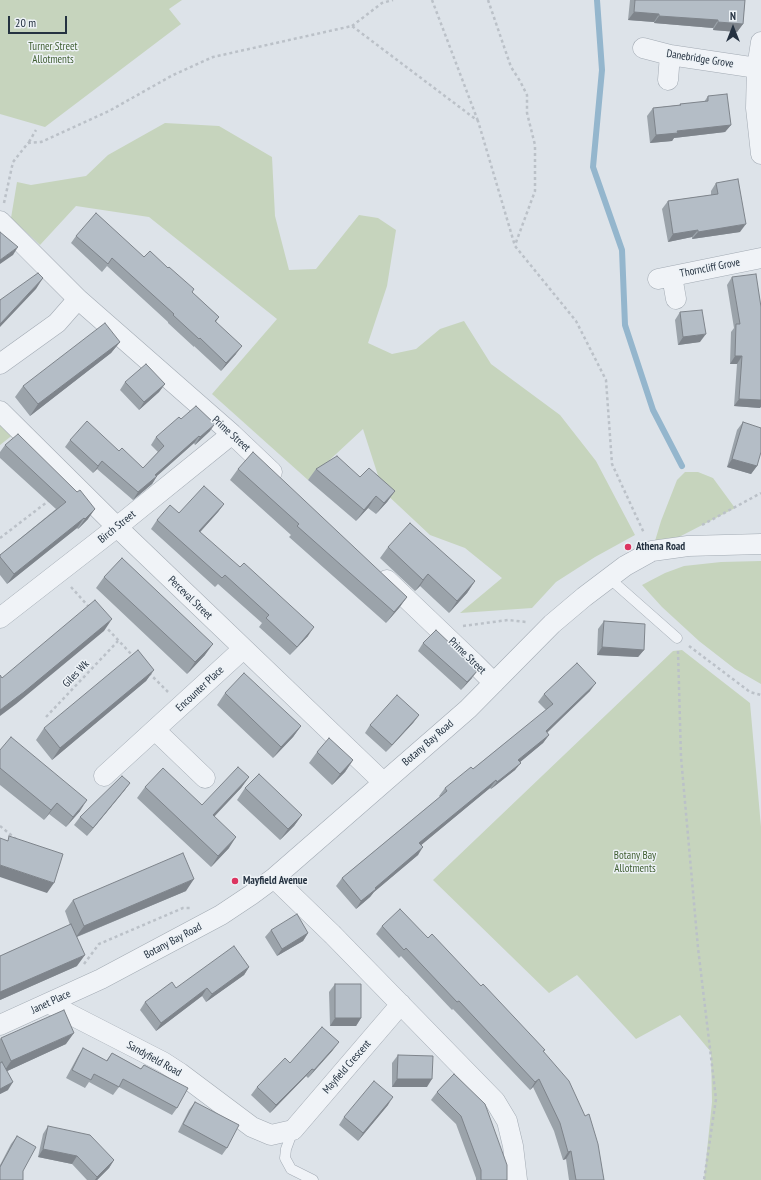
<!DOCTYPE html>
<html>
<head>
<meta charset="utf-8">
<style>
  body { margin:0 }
  #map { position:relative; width:761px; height:1180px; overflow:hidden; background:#dde3e9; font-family:"PT Sans Narrow",sans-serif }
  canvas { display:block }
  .north { position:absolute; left:713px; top:8px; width:40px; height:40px; -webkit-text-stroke:3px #edf2f6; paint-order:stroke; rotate:0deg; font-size:11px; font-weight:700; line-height:16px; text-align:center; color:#253241 }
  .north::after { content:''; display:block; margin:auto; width:14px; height:18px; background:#253241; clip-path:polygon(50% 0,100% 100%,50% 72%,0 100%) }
  .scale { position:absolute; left:8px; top:16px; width:59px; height:18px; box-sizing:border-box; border:2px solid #253241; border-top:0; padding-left:5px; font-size:12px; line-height:14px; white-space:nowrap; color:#253241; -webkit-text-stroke:3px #edf2f6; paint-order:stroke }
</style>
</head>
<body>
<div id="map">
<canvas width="761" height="1180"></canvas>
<div class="north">N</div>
<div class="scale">20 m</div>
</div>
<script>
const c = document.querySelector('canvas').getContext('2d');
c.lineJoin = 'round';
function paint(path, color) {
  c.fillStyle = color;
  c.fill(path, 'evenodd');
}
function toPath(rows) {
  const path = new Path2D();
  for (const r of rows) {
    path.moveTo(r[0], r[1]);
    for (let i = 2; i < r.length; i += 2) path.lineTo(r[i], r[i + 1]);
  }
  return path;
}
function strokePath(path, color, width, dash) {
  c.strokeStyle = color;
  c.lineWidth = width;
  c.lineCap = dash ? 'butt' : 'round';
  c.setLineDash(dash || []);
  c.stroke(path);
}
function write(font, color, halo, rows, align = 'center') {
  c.font = font + ' "PT Sans Narrow",sans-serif';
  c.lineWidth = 3;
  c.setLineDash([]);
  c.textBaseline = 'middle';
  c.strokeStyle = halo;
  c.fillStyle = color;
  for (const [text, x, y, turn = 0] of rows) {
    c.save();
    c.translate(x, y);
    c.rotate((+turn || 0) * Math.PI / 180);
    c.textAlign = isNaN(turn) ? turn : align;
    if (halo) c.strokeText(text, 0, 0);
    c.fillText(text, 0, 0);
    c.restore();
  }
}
const green = toPath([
  [0,0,182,0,169,9,181,24,45,127,0,114],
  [165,123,219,126,272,157,275,216,289,270,316,269,359,215,378,218,396,230,387,286,368,343,392,354,416,349,440,329,464,321,491,364,560,415,596,461,635,535,595,557,556,582,532,608,460,613,502,578,465,548,430,535,383,491,363,429,308,480,212,394,277,319,149,217,76,206,40,245,11,218,17,182,31,185,86,176,108,155],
  [0,411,19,430,0,445],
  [685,472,698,472,713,478,735,508,652,551,661,521,677,480],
  [761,561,761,684,735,669,699,641,662,607,642,585,665,573,684,566,721,562],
  [682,650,750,703,761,827,761,1180,704,1180,712,1102,711,1052,680,1015,636,1039,577,975,549,993,433,880,673,651]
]);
const stream = toPath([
  [597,0,602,70,593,167,622,250,625,325,653,410,682,466]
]);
const path = toPath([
  [432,0,478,121],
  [488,0,511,67,520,81,527,95,527,113,535,145,535,191,515,245],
  [352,26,382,3,393,0],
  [29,142,36,130],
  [4,203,13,162,28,143,41,142,109,111,173,75,213,57,352,26,478,121,515,246,576,321,606,380,612,464,644,533],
  [702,525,761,493],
  [0,538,51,499],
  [71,587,89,607],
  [104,625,133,656],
  [463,626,508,620,526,622],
  [689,646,750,692,761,695],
  [678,651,681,757,698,948,716,1099,704,1180],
  [149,673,168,692],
  [46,717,118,641],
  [0,826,16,839],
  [84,964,99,944,183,908,191,908]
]);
const lane = toPath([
  [609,578,677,638],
  [293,1130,286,1149,285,1158,291,1169,313,1180]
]);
const street = toPath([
  [761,42,757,68,756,108,761,154],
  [643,48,670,55,757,68],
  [668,80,670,55],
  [0,221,78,299,232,434,272,472],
  [672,276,676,299],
  [658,279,761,258],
  [0,364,57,323,78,299],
  [0,411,117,527,383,782],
  [387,580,474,663,494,683],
  [0,618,117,527,232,434],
  [155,730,205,778],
  [104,776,243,649],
  [274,878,333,935,332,934,495,1101,507,1121,513,1146,517,1180],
  [48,1003,163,1062,180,1073,252,1127,271,1135,293,1130,401,1004],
  [0,1025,101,979,221,915,251,895,274,878,468,709,552,624,584,597,625,566,652,551,688,546,761,544]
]);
const wall = toPath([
  [630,0,745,0,743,24,737,32,713,30,713,28,654,23,654,22,628,20],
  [708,96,731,125,725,132,674,138,672,141,650,143,647,116,653,108,679,105,680,104,704,102],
  [716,183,740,232,692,239,692,237,668,242,662,209,668,201,711,195,711,191],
  [76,236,144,257,192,292,219,317,216,322,236,354,221,371,194,346,194,347,168,323,168,322,107,266,102,272,71,243],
  [732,277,760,408,734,406,737,364,730,364,731,332,734,328,727,285],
  [680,312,700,342,678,345,675,320],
  [120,342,111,353,30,416,15,397,23,386],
  [125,382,165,384,159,392,139,410,120,390],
  [181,419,210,431,195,445,194,443,157,476,152,484,133,500,97,469,93,473,65,447,70,440,119,451,143,468,158,452,151,445,156,437],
  [743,422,757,466,751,474,727,467,737,430],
  [5,445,88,519,78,529,77,528,7,584,0,575,0,555,56,509,0,458,0,452],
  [238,469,407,597,399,608,386,623,289,537,291,535,230,480],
  [316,469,360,477,395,491,387,502,376,514,368,508,356,521,308,480],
  [224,504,218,512,200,532,308,636,290,655,259,627,262,623,218,584,215,587,151,529,157,520,179,513],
  [388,547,475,581,467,593,449,613,420,586,415,591,380,558],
  [104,577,205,655,187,674,96,588],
  [604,621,644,650,638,657,597,655,598,629],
  [423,643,472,678,461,690,418,651],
  [154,670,146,681,52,760,36,740,44,728],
  [590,691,547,733,549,735,543,743,520,762,515,770,491,789,490,788,421,845,418,855,374,892,370,897,356,909,336,886,342,878,440,797,439,796,445,788,473,769,546,710,538,702,544,694],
  [225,693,301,726,293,737,273,758,217,705],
  [419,715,413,723,386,752,365,733,370,725],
  [0,750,80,811,66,827,49,814,44,820,0,785],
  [317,752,353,760,345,772,332,785,309,763],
  [249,777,241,788,214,817,229,848,211,867,137,798,145,787,202,805],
  [130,783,124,791,87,836,74,825,80,817],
  [245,788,302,815,294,826,280,840,237,800],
  [186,891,77,937,77,966,0,1000,0,956,70,925,65,911,73,900],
  [382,926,428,938,543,1052,604,1180,569,1180,566,1159,563,1160,554,1131,533,1087,530,1090,453,1009,452,1010,401,956,399,958,376,934],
  [271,930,308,933,303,941,277,956,265,937],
  [249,967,244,975,206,1002,202,996,156,1031,140,1010,145,1002,176,988],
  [335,984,361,1018,356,1026,330,1026,329,992],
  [1,1038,66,1044,7,1071,8,1090,0,1094,0,1039],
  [83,1048,106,1061,112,1053,141,1069,144,1065,177,1108,172,1115,119,1087,113,1095,89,1082,85,1088,66,1078,78,1056],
  [333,1050,308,1078,306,1076,270,1113,251,1095,257,1087,290,1063],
  [398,1055,427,1087,392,1087,392,1063],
  [454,1074,507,1180,476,1180,476,1178,456,1124,431,1100,437,1092],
  [195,1102,227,1148,222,1155,178,1132,189,1110],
  [388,1105,358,1141,339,1125,344,1117],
  [48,1126,114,1160,109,1168,97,1180,87,1180,72,1164,38,1157,43,1134],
  [17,1136,23,1171,0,1180,0,1165,11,1144]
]);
const shadedWall = toPath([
  [634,12,659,14,654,22,628,20],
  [659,16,718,20,713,28,654,23],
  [718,22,743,24,737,32,713,30],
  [731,125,725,132,674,138,672,141,650,143,656,135,677,131],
  [746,224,740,232,692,239,698,232],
  [698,230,692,237,668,242,673,234],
  [18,247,13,255,0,264,0,260],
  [43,278,36,289,0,327,0,324],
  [706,334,700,342,678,345,683,337],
  [120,342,111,353,30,416,38,404],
  [242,346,236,354,221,371,226,363],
  [735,356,742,356,737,364,730,364],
  [165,384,159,392,139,410,144,402],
  [739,399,761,400,761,407,760,408,734,406],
  [215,424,210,431,195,445,200,437],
  [199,436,194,443,150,482,155,475],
  [732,459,757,466,751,474,727,467],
  [102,461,97,469,93,473,98,466],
  [157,476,152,484,133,500,138,492],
  [395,491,387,502,376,514,384,503],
  [376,496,368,508,356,521,364,510],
  [224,504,218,512,193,540,199,531],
  [95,509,88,519,78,529,85,519],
  [84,518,77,528,7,584,14,574],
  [428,574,420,586,415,591,423,580],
  [475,581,467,593,449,613,457,601],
  [407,597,399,608,386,623,394,612],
  [112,619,104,631,16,704,0,716,0,710],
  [314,627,308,636,290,655,297,647],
  [213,644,205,655,187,674,195,662],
  [602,647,644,650,638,657,597,655],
  [154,670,146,681,52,760,60,748],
  [478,670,472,678,461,690,467,682],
  [596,683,590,691,540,739,546,731],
  [419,715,413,723,386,752,392,745],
  [301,726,293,737,273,758,281,747],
  [549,735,543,743,513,768,518,760],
  [353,760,345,772,332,785,340,774],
  [521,763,515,770,491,789,497,782],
  [249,777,241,788,205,826,213,815],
  [496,780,490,788,414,851,419,843],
  [130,783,124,791,87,836,93,828],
  [87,800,80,811,66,827,73,817],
  [57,803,49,814,44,820,51,810],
  [302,815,294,826,280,840,288,829],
  [236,837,229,848,211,867,218,856],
  [423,847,418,855,374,892,370,897,356,909,361,901,375,888],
  [0,865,54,883,47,893,0,877],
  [194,879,186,891,76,937,84,926],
  [308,933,303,941,277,956,282,949],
  [85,955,77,966,0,1000,0,992],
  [249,967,244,975,206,1002,212,994],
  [207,988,202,996,156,1031,161,1023],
  [335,1018,361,1018,356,1026,330,1026],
  [74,1033,66,1044,3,1073,11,1061],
  [339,1042,333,1050,308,1078,314,1070],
  [312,1069,306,1076,270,1113,276,1105],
  [397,1079,432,1079,427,1087,392,1087],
  [539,1079,533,1087,530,1090,535,1082],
  [13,1082,8,1090,0,1094,0,1089],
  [393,1097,388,1105,358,1141,363,1133],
  [43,1149,77,1156,72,1164,38,1157],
  [571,1151,566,1159,563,1160,568,1152],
  [114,1160,109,1168,97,1180,95,1180,97,1177]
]);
const building = toPath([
  [635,0,745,0,743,24,718,22,718,20,659,16,659,14,634,12,635,0],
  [727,94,731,125,677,131,678,133,656,135,653,108,681,105,680,104,708,101,708,96,727,94],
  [738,179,746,224,698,232,698,230,673,234,668,201,718,194,716,183,738,179],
  [96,213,144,257,150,251,168,268,169,267,194,289,192,292,219,317,215,321,242,346,226,363,200,338,199,339,173,315,174,314,112,258,108,264,76,236,96,213],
  [0,232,18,247,0,260,0,232],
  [38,273,43,278,0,324,0,300,38,273],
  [756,274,761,307,761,400,739,399,742,356,735,356,736,324,740,324,732,277,756,274],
  [702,310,706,334,683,337,680,312,702,310],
  [105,323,120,342,38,404,23,386,105,323],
  [146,364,165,384,144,402,125,382,146,364],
  [196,406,215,424,200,437,199,436,155,475,157,476,138,492,102,461,98,466,70,440,87,421,119,451,122,448,143,468,164,446,156,437,179,417,181,419,196,406],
  [743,422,761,428,761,452,757,466,732,459,743,422],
  [18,434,77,492,80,490,95,509,85,519,84,518,14,574,0,557,0,555,66,502,5,445,18,434],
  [253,452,407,597,394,612,297,526,299,524,238,469,253,452],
  [337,456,360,477,369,468,395,491,384,503,376,496,364,510,316,469,337,456],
  [204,486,224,504,199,531,240,567,244,563,314,627,297,647,266,618,269,615,225,575,222,578,157,520,170,505,179,513,204,486],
  [410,523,475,581,457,601,428,574,423,580,388,547,410,523],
  [122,558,213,644,195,662,104,577,122,558],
  [95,600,112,619,24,692,0,710,0,675,2,678,95,600],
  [604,621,645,624,644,650,602,647,604,621],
  [436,630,478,670,467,682,423,643,436,630],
  [138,650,154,670,60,748,44,728,138,650],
  [577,663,596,683,546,731,549,735,518,760,521,763,497,782,496,780,419,843,423,847,375,888,376,889,361,901,342,878,447,791,445,788,471,767,473,769,553,704,544,694,577,663],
  [244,673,301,726,281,747,225,693,244,673],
  [397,695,419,715,392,745,370,725,397,695],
  [11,737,87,800,73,817,57,803,51,810,0,768,0,750,11,737],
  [329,738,353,760,340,774,317,752,329,738],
  [238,767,249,777,213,815,236,837,218,856,145,787,163,768,202,805,238,767],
  [259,774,302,815,288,829,245,788,259,774],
  [122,776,130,783,93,828,80,817,122,776],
  [9,836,63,854,54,883,0,865,0,838,8,841,9,836],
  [183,853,194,879,84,926,73,900,183,853],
  [400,909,428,938,432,934,481,986,483,984,545,1050,543,1051,569,1081,585,1116,589,1114,598,1144,604,1180,576,1180,571,1151,568,1152,560,1123,539,1079,535,1082,459,1001,457,1002,406,948,404,950,382,926,400,909],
  [297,914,308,933,282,949,271,930,297,914],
  [71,924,85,955,0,992,0,956,71,924],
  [234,946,249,967,212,994,207,988,161,1023,145,1002,172,982,176,988,234,946],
  [335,984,361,984,361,1018,335,1018,335,984],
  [64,1010,74,1033,11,1061,1,1038,64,1010],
  [322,1027,339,1042,314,1070,312,1069,276,1105,257,1087,285,1058,290,1063,322,1027],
  [83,1048,107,1061,112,1053,141,1069,144,1065,188,1088,177,1108,123,1079,119,1087,94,1074,91,1080,72,1070,83,1048],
  [398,1055,433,1056,432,1079,397,1079,398,1055],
  [2,1062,13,1082,0,1089,0,1063,2,1062],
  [454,1074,485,1104,507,1165,507,1180,481,1180,481,1170,461,1116,437,1092,454,1074],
  [374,1081,393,1097,363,1133,344,1117,374,1081],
  [195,1102,239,1125,227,1148,183,1124,195,1102],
  [48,1126,90,1135,114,1160,97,1177,77,1156,43,1149,48,1126],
  [17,1136,36,1147,23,1171,23,1180,0,1180,0,1167,17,1136]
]);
const markers = [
  [628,547,4,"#dc3460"],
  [235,881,4,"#dc3460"]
];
const parkNames = [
  ["Turner Street",53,47],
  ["Allotments",53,60],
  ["Botany Bay",635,856],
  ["Allotments",635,869]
];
const streetNames = [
  ["Danebridge Grove",700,59,9],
  ["Thorncliff Grove",710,268,-11],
  ["Prime Street",231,434,42],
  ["Birch Street",117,527,-39],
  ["Perceval Street",190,598,44],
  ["Prime Street",467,656,44],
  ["Giles Wk",76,674,-46],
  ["Encounter Place",200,689,-43],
  ["Botany Bay Road",428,743,-41],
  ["Botany Bay Road",173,941,-28],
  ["Janet Place",51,1002,-25],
  ["Sandyfield Road",154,1059,29],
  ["Mayfield Crescent",347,1067,-49]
];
const poiNames = [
  ["Athena Road",636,547],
  ["Mayfield Avenue",243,881]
];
paint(green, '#c6d4bd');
strokePath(stream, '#94b6cd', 6);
strokePath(lane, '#a2aab3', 11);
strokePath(street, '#a2aab3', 21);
strokePath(path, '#bbc1c8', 2.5, [3, 3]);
strokePath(lane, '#f0f3f7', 10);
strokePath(street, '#f0f3f7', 20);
paint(wall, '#9ba3aa');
paint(shadedWall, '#7e848b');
paint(building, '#b4bdc6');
strokePath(building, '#7e848b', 1);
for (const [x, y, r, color] of markers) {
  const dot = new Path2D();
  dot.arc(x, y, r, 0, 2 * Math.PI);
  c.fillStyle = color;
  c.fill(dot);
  strokePath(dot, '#edf2f6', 1.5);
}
write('11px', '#3f5e31', '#edf2f6', parkNames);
write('11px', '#253241', '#edf2f6', streetNames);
write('bold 11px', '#253241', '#edf2f6', poiNames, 'left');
</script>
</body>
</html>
